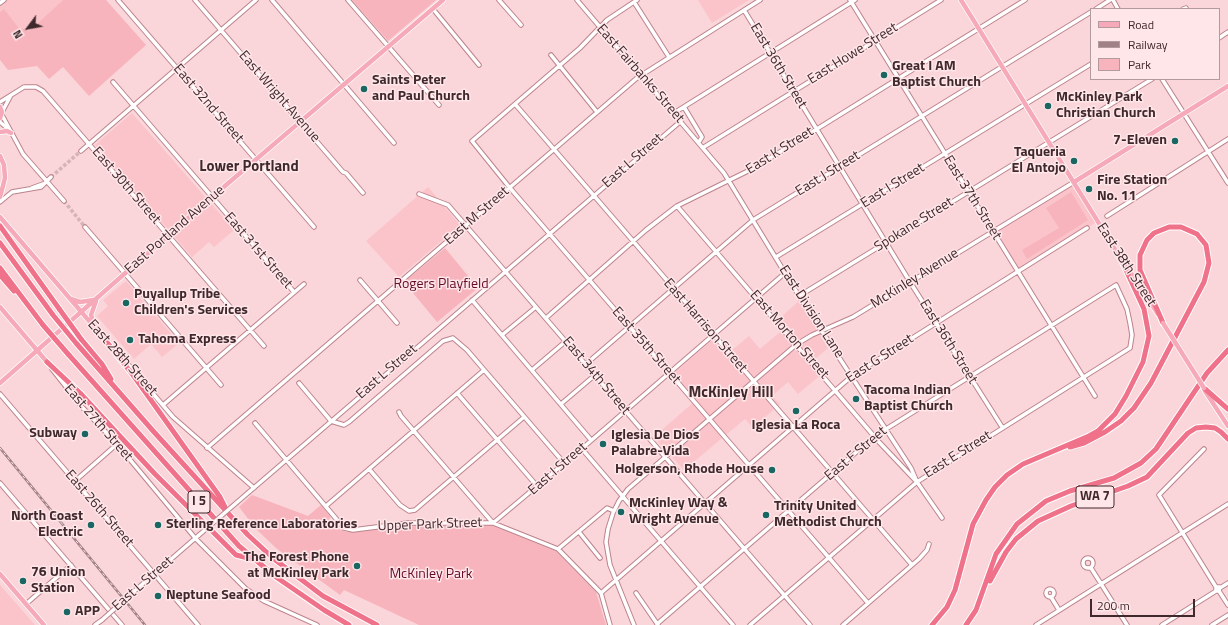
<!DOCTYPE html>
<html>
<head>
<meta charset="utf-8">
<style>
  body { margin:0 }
  #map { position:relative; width:1228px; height:625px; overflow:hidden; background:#fad5d9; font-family:"Titillium Web",sans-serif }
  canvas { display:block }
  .legend { position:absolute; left:1090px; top:8px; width:130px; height:72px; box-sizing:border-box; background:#ffe6e9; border:1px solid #b39a9d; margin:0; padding:5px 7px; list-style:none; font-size:12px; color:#40292c }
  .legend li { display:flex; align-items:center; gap:8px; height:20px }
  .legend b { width:20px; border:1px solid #b39a9d }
  .north { position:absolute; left:8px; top:8px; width:40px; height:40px; -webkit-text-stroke:3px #ffe6e9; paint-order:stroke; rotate:238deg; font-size:11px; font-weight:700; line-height:16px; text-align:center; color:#40292c }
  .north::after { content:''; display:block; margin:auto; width:14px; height:18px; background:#40292c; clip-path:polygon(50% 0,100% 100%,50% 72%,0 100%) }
  .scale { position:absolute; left:1090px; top:599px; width:105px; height:18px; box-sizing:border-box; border:2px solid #40292c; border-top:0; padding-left:5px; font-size:12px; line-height:14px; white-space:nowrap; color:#40292c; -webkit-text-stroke:3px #ffe6e9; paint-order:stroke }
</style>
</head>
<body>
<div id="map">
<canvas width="1228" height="625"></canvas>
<ul class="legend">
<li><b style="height:5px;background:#f6aab9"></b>Road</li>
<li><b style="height:5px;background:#a08185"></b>Railway</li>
<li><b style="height:11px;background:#f8b4bd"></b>Park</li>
</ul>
<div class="north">N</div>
<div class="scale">200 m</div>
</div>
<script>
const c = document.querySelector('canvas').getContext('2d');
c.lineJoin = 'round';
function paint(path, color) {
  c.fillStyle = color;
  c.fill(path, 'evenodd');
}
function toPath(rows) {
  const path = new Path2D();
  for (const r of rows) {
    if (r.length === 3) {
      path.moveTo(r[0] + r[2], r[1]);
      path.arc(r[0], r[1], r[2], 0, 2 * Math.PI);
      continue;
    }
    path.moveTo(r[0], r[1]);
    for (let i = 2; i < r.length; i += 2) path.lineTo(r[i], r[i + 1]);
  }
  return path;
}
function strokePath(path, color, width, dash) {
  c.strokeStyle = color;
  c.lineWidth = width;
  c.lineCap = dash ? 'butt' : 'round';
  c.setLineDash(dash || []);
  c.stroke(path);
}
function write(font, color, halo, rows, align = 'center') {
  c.font = font + ' "Titillium Web",sans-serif';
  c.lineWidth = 3;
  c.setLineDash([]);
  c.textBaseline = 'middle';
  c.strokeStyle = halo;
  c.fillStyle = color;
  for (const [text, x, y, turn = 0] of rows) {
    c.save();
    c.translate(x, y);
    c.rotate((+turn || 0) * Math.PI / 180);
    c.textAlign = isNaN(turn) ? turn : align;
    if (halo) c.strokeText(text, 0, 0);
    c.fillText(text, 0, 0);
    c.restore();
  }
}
const built = toPath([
  [0,0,63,0,0,57],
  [698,0,749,0,712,23],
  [132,113,234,230,214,247,209,242,192,257,95,145],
  [1074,182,1098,221,1017,272,993,232],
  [428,187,459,224,459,226,399,277,366,241],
  [126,281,179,343,162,357,151,344,134,359,97,316,108,306,103,300],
  [799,301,828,348,814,360,824,372,798,394,788,382,772,396,780,404,753,428,745,419,684,470,654,437,696,400,673,374,712,340,726,355,749,336,760,349,786,327,779,319],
  [0,585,35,625,0,625]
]);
const green = toPath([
  [63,0,106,0,146,45,89,96,63,67,49,79,37,66,8,70,0,60,0,12,4,9,18,27,29,31],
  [352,0,436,0,388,41],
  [1071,192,1088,220,1027,259,1022,250,1059,228,1046,208],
  [445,248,478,288,437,322,404,282],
  [252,495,308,516,321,505,331,517,329,519,336,527,346,532,417,526,491,525,556,551,596,592,606,625,419,625,344,590,340,595,276,548,256,529,239,507]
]);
const minorTunnel = toPath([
  [51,177,81,151],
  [64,201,85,227]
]);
const minor = toPath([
  [118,0,314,227],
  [195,0,343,172,346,173,363,193],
  [272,0,394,143],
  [348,0,439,105],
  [499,0,521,25],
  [577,0,724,173,799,296,911,468,917,482,942,518],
  [637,0,607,20,580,48,472,141,510,188,868,603],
  [850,0,1095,396],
  [1113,0,1118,9],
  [634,2,669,57],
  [0,3,4,0],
  [433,9,479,65],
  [1096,9,1110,0],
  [1183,9,1186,8],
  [744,10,910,282,1002,427],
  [1219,38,1228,32],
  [551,55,597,112],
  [1162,79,1228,183],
  [113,82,294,292],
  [0,102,24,87,36,87,43,91,264,346],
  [515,104,912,565],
  [684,107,702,137,699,142],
  [2,112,10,97],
  [674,113,855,0],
  [2,115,23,154,64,201],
  [0,122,7,128],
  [704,147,941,0],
  [81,151,256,0],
  [32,188,43,184],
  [419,194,448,205,810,625],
  [0,202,12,192,41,187,51,177],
  [677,206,879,442,915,480],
  [1107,216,1228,139],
  [85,227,221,385],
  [776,257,1091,64],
  [360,280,397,323],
  [799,296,1152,79],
  [472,300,591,440],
  [546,318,646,230,677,206,754,168,1025,0],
  [502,335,536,307],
  [120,355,173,417,254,488],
  [586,364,753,220,1091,12],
  [52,369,82,407,117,444,196,539,246,589,264,601,317,625],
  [532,370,566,341],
  [299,383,331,421,344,425,349,422,443,341,453,338,467,350,564,463],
  [457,393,537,486],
  [0,394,198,625],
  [561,404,595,375],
  [163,405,304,284],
  [399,412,401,416,493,523,586,445,785,273],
  [255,423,344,528,353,530,408,523,493,523,558,549,601,593,610,625],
  [207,448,637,78,760,0],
  [582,449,733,625],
  [1204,449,1159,495,1216,587],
  [369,469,400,505,409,511,415,510,524,417],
  [75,481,117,444],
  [0,483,122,625],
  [249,492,681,121],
  [326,506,484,370],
  [579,532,600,558],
  [558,549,607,508,614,511],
  [1088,563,5],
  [1091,568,1127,625],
  [1220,588,1228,583],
  [1050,593,4],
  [1219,591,1216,591,1216,587,1220,587,1219,591,1228,605],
  [601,593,852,376,1087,228],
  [636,593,658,625],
  [131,594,199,535],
  [1051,597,1059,610],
  [26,604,71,565],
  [657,624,875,436,1116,285,1127,309,1130,323,1132,335,1130,348,917,482,750,625],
  [95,625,102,620],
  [634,625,610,565,606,542,608,529,613,513,619,501,628,489,797,344,812,335,853,317,1074,182],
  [843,625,919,559,927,550,929,544],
  [1036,625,1228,504],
  [1162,625,1216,591],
  [1212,625,1228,615]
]);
const major = toPath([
  [961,0,1121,259],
  [0,107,2,112,0,118],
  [0,132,7,131,11,133],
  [0,156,4,165,5,178,0,197],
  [1074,182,1228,86],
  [0,217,102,336],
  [1127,267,1158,314],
  [71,299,80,302,94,300],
  [0,307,47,362],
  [95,326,91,315,96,301],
  [0,383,212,197,443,0],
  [1205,391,1228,426],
  [0,574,44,625]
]);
const highway = toPath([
  [0,226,60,310],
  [0,243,53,315],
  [0,268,43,325],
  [0,275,14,291],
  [102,336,133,375,220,497,226,509],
  [81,339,102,364,111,379],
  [76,343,154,432,248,535,274,559,323,596,377,625],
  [68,354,239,546,276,577,324,610,349,625],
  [47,362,80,393,155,474,236,555,252,559],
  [1204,388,1228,409],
  [1070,447,1084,443,1105,432,1121,421,1134,408,1151,383,1204,282,1209,263,1206,245,1197,234,1181,227,1169,227,1154,233,1147,240,1140,255,1140,270,1163,323],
  [990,581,1006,552,1016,539,1038,521,1071,506,1128,486,1147,477,1188,433,1196,428,1206,427,1215,428,1221,432,1228,439],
  [932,625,947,607,955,590,973,524,986,500,995,487,1007,475,1023,464,1089,436,1098,431,1115,414,1126,396,1143,362,1149,336,1144,309,1120,257],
  [966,625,976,610,996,554,1017,524,1046,501,1070,491,1114,478,1141,463,1156,449,1207,373,1228,350]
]);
const rail = toPath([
  [0,448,145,625]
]);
const minorBridge = toPath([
  [199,535,249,492],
  [102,620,131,594]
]);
const majorBridge = toPath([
  [1163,323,1204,388]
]);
const highwayBridge = toPath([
  [60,310,81,339],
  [53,315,76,343],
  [43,325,68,354]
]);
const markers = [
  [884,75,4,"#196662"],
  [364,89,4,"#196662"],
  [1048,106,4,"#196662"],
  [1175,141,4,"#196662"],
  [1074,161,4,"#196662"],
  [1089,189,4,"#196662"],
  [126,303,4,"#196662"],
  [130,340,4,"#196662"],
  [856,399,4,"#196662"],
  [796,411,4,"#196662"],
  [85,434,4,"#196662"],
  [603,444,4,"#196662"],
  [772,470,4,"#196662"],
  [621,512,4,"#196662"],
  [766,515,4,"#196662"],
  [91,525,4,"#196662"],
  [158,525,4,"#196662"],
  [357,566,4,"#196662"],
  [23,581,4,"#196662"],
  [158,596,4,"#196662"],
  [67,612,4,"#196662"]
];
const shields = [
  [1095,497,38],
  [199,502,22]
];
const shieldNames = [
  ["WA 7",1095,497],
  ["I 5",199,502]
];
const streetNames = [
  ["East Howe Street",853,54,-32],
  ["East 36th Street",778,66,59],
  ["East Fairbanks Street",640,74,49],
  ["East Wright Avenue",279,97,49],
  ["East 32nd Street",208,104,49],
  ["East K Street",780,151,-32],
  ["East L Street",633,161,-41],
  ["East J Street",828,174,-32],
  ["East 30th Street",126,186,49],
  ["East I Street",893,186,-32],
  ["East 37th Street",972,198,58],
  ["East M Street",477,216,-41],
  ["Spokane Street",914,225,-32],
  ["East Portland Avenue",175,230,-41],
  ["East 31st Street",258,251,49],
  ["East 38th Street",1126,265,57],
  ["McKinley Avenue",915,279,-32],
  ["East Division Lane",811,312,57],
  ["East Harrison Street",705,326,49],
  ["East Morton Street",789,335,49],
  ["East 36th Street",948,342,58],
  ["East 35th Street",646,346,49],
  ["East 28th Street",122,358,48],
  ["East G Street",880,359,-33],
  ["East L Street",387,372,-41],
  ["East 34th Street",596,376,50],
  ["East 27th Street",98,423,49],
  ["East F Street",856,454,-40],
  ["East E Street",958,455,-32],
  ["East I Street",558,469,-41],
  ["East 26th Street",99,509,49],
  ["Upper Park Street",430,525,-2],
  ["East L Street",143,584,-41]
];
const poiNames = [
  ["Great I AM",892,67],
  ["Baptist Church",892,83],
  ["Saints Peter",372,81],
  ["and Paul Church",372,97],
  ["McKinley Park",1056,98],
  ["Christian Church",1056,114],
  ["7-Eleven",1167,141,"right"],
  ["Taqueria",1066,153,"right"],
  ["El Antojo",1066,169,"right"],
  ["Fire Station",1097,181],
  ["No. 11",1097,197],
  ["Puyallup Tribe",134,295],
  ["Children's Services",134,311],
  ["Tahoma Express",138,340],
  ["Tacoma Indian",864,391],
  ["Baptist Church",864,407],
  ["Iglesia La Roca",796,426,"center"],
  ["Subway",77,434,"right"],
  ["Iglesia De Dios",611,436],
  ["Palabre-Vida",611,452],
  ["Holgerson, Rhode House",764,470,"right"],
  ["McKinley Way &",629,504],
  ["Wright Avenue",629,520],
  ["Trinity United",774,507],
  ["Methodist Church",774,523],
  ["North Coast",83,517,"right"],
  ["Electric",83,533,"right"],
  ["Sterling Reference Laboratories",166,525],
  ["The Forest Phone",349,558,"right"],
  ["at McKinley Park",349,574,"right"],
  ["76 Union",31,573],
  ["Station",31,589],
  ["Neptune Seafood",166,596],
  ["APP",75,612]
];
const parkNames = [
  ["Rogers Playfield",441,285],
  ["McKinley Park",431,575]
];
const neighbourhoodNames = [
  ["Lower Portland",249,167],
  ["McKinley Hill",731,393]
];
paint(built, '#fbc4cb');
paint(green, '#f8b4bd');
strokePath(minorTunnel, '#d5b3b6', 3.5, [3.5, 2]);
strokePath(minor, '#bc848c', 5.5);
strokePath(major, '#fff', 6);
strokePath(highway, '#fff', 7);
strokePath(minor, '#fff', 3.5);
strokePath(major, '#f6aab9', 4.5);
strokePath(highway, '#f0728a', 5);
strokePath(rail, '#a08185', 2.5);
strokePath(rail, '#ffe6e9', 1, [3]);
strokePath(minorBridge, '#bc848c', 5.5, []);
strokePath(majorBridge, '#fff', 6, []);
strokePath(highwayBridge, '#fff', 7, []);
strokePath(minorBridge, '#fff', 3.5);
strokePath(majorBridge, '#f6aab9', 4.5);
strokePath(highwayBridge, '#f0728a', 5);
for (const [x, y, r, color] of markers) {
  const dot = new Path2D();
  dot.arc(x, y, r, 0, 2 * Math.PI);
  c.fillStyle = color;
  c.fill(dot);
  strokePath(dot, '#ffe6e9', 1.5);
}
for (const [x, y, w] of shields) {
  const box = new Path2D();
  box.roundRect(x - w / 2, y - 11, w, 22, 3);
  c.fillStyle = '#ffe6e9';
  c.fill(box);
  strokePath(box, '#40292c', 1);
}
write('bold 13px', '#40292c', null, shieldNames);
write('14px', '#40292c', '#ffe6e9', streetNames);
write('bold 14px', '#40292c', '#ffe6e9', poiNames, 'left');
write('14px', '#660b28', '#ffe6e9', parkNames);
write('bold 15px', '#40292c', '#ffe6e9', neighbourhoodNames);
</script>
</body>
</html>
